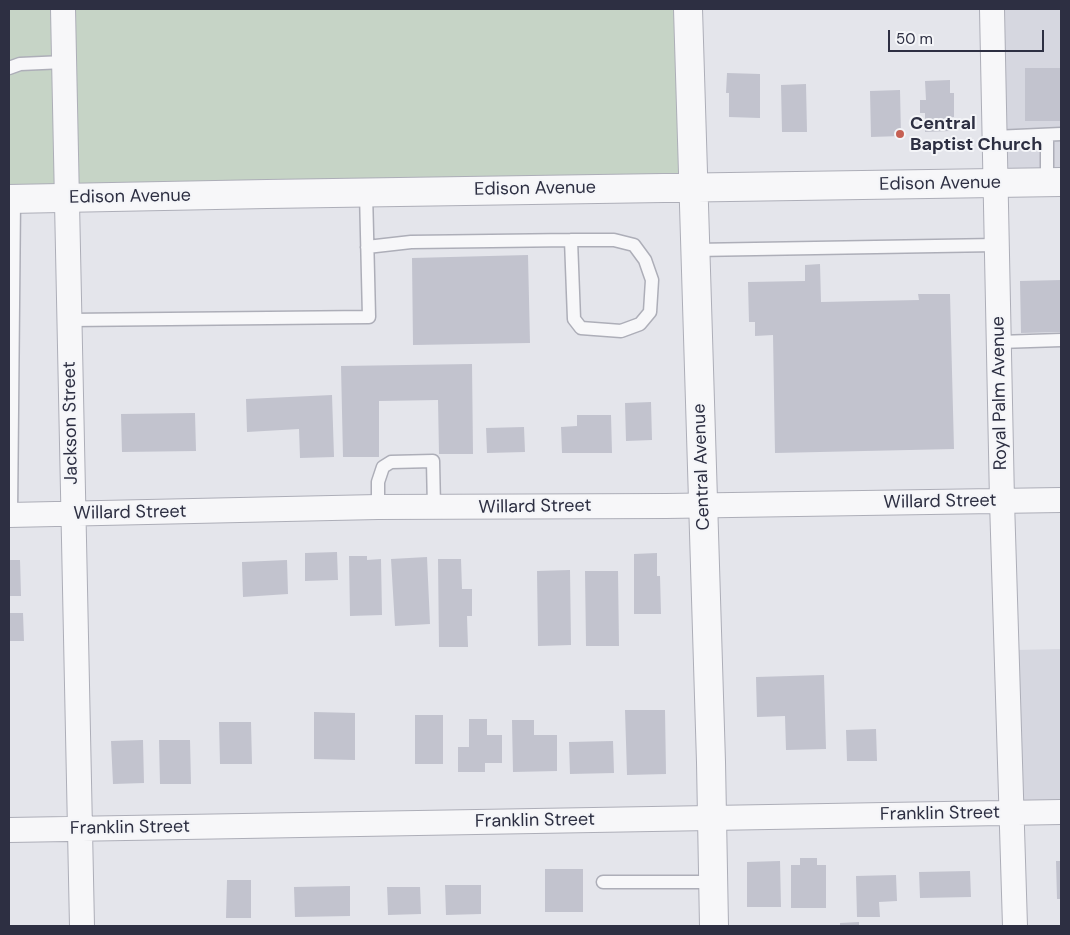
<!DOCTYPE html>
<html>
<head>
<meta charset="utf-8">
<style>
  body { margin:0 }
  #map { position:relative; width:1070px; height:935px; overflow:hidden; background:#e4e5eb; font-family:"DM Sans",sans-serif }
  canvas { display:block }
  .frame { position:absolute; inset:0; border:10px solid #2d2f42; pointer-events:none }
  .scale { position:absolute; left:888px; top:30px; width:156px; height:22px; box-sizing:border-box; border:2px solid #2d2f42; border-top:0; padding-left:6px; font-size:15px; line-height:18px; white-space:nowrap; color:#2d2f42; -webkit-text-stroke:4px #f4f5f8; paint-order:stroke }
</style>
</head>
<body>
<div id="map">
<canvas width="1070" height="935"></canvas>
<div class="frame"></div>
<div class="scale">50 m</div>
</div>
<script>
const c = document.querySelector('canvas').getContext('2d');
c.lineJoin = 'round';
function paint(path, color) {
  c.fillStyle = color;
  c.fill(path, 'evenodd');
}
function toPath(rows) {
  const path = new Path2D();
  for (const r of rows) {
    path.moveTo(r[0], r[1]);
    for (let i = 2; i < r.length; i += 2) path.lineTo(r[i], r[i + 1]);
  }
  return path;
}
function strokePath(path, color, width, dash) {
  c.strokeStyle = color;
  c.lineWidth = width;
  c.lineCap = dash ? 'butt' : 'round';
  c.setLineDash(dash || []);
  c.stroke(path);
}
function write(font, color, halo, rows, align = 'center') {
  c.font = font + ' "DM Sans",sans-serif';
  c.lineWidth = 4;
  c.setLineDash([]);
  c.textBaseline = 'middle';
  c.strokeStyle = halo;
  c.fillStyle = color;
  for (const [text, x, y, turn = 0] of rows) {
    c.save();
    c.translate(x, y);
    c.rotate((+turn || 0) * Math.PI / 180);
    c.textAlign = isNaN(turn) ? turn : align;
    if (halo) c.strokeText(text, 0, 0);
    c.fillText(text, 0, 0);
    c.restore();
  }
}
const built = toPath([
  [1003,9,1061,9,1061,170,1006,171],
  [1061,649,1061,817,1019,817,1016,650]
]);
const green = toPath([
  [9,9,58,9,61,192,9,194],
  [68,9,683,9,689,183,71,192]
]);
const building = toPath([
  [1025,68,1061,68,1061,121,1025,121],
  [727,73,760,74,760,118,729,117,729,93,726,93],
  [950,80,950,93,954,93,954,117,950,117,950,131,925,132,925,113,920,113,920,100,926,100,925,81],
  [806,84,807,132,782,132,781,85],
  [900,90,901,136,871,137,870,91],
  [528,255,530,343,413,345,412,258],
  [820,264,821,302,919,300,918,294,950,294,954,449,775,453,773,335,755,336,755,322,749,322,748,282,805,281,805,265],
  [1061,280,1061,332,1021,333,1020,281],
  [472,364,473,454,439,454,438,400,379,401,379,457,343,457,341,366],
  [332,395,334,457,300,458,299,429,247,432,246,399],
  [651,402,652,440,626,441,625,403],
  [195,413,196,451,122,452,121,414],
  [577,415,611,415,612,453,562,453,561,427,577,426],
  [524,427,525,452,487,453,486,428],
  [337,552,338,580,305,581,305,553],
  [657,553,657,576,660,576,661,614,634,614,634,554],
  [349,556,367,556,367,560,381,559,382,615,350,616],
  [427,557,430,624,395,626,391,559],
  [438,559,461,559,462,589,472,589,472,616,467,616,468,647,439,647],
  [9,560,20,560,21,596,9,596],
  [287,560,288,594,243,597,242,562],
  [570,570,571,645,538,646,537,571],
  [585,571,618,571,619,646,586,646],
  [9,613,23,613,24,641,9,641],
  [824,675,826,749,786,750,785,716,757,717,756,677],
  [625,710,665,710,666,774,627,775],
  [314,712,355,713,355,760,314,759],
  [415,715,443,715,443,764,415,764],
  [469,719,487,719,487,735,502,735,502,763,485,763,485,772,458,772,458,747,469,747],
  [512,720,534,720,534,735,557,735,557,771,513,772],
  [219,722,251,722,252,764,220,764],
  [876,729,877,761,847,761,846,730],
  [143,740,144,783,113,784,111,741],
  [159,740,190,740,191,784,160,784],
  [613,741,614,773,570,774,569,742],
  [800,858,817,858,817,865,826,865,826,908,791,908,791,865,800,865],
  [780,861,781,907,747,907,747,862],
  [1056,861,1061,861,1061,899,1057,899],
  [545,869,583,869,583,912,545,912],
  [970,871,971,897,920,898,919,872],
  [896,875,897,901,879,902,880,917,857,917,856,876],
  [227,880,251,880,251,918,226,918],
  [445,885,481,885,481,914,446,915],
  [350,886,350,916,295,917,294,887],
  [387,887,420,887,421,914,388,915],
  [859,922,859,926,840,926,840,923]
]);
const service = toPath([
  [9,68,20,64,64,62],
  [1047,135,1047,182],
  [994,137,1061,134],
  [367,247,411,242,571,240,614,240,634,245,645,260,652,280,650,312,640,324,621,331,581,328,574,319,571,240],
  [695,250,996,245],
  [69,320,369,317,366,192],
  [999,342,1061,340],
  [378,507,378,482,383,467,391,462,433,461,434,508],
  [11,515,14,199],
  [603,882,713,882]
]);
const minor = toPath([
  [63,9,82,926],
  [992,9,1002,501,1015,926],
  [9,515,378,507,666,506,1061,500],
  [9,830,1061,812]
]);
const tertiary = toPath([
  [688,9,711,762,714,926],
  [9,199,267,194,1061,182]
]);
const markers = [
  [900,134,5,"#c66053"]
];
const poiNames = [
  ["Central",910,124],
  ["Baptist Church",910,145]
];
const streetNames = [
  ["Edison Avenue",940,184,-1],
  ["Edison Avenue",535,189,-1],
  ["Edison Avenue",130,197,-1],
  ["Royal Palm Avenue",1000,393,-91],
  ["Jackson Street",71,423,-91],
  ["Central Avenue",702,467,-92],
  ["Willard Street",940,502,-1],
  ["Willard Street",535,507,-1],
  ["Willard Street",130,513,-1],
  ["Franklin Street",940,814,-1],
  ["Franklin Street",535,821,-1],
  ["Franklin Street",130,828,-1]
];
paint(built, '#d6d7e0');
paint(green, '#c6d4c6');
paint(building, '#c2c3ce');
strokePath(service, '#adaeb8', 15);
strokePath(minor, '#adaeb8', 26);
strokePath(tertiary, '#adaeb8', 30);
strokePath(service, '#f7f7f9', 12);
strokePath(minor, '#f7f7f9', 24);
strokePath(tertiary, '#f7f7f9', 28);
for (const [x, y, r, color] of markers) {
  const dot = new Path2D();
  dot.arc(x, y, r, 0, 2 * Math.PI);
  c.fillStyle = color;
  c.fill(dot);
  strokePath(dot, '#f4f5f8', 2);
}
write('bold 18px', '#2d2f42', '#f4f5f8', poiNames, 'left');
write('18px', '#2d2f42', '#f4f5f8', streetNames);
</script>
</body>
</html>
